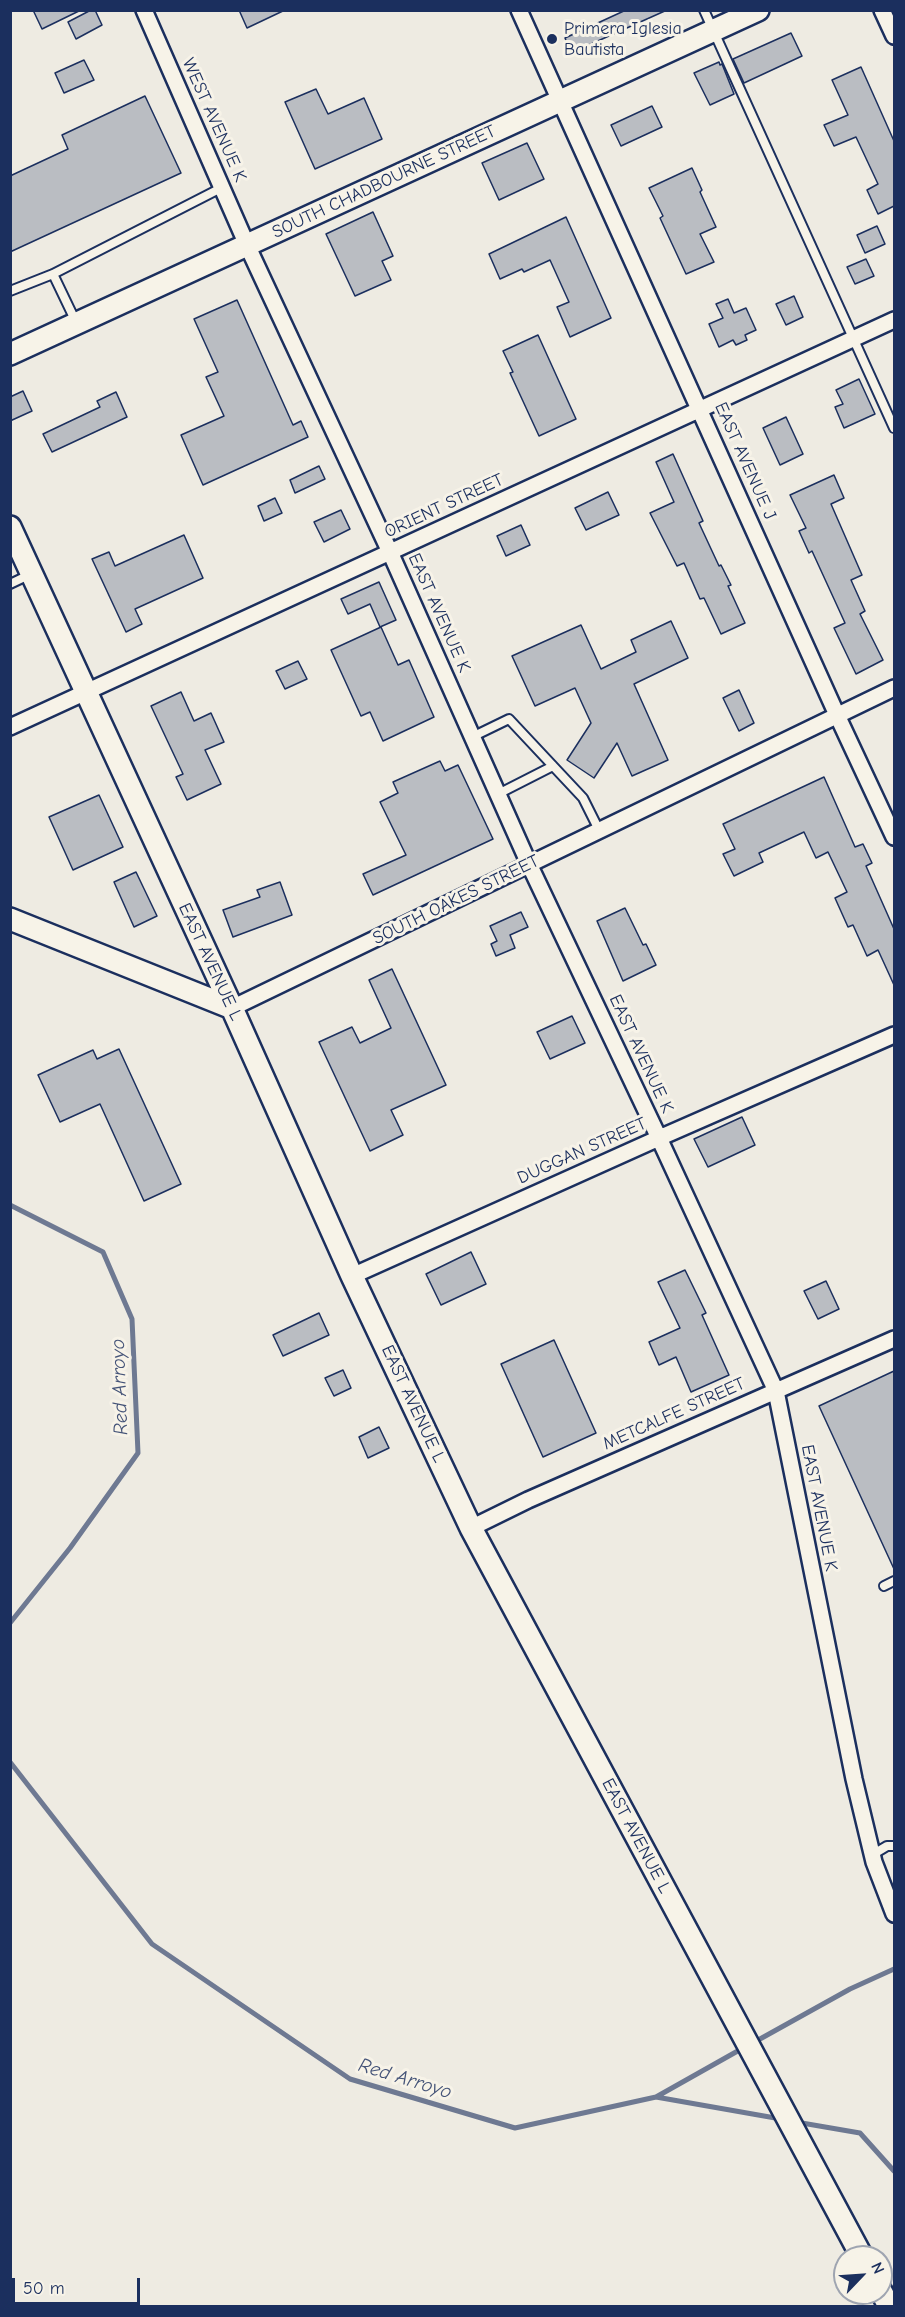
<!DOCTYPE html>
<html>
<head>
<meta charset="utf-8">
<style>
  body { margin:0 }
  #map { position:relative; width:905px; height:2317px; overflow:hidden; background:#eeebe2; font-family:"Comic Neue",sans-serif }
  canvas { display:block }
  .frame { position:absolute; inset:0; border:12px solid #1b2f5e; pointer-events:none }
  .north { position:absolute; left:833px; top:2245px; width:60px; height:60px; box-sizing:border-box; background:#f7f3e8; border:2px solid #9fa5b1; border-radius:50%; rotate:65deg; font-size:16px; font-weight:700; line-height:24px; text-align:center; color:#1b2f5e }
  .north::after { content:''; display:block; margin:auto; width:21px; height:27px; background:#1b2f5e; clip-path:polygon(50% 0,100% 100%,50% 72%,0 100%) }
  .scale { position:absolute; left:12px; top:2278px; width:128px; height:27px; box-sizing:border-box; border:3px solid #1b2f5e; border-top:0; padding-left:8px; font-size:18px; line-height:21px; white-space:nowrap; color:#1b2f5e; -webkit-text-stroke:4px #f7f3e8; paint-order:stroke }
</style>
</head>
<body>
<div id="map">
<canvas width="905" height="2317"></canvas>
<div class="frame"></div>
<div class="north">N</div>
<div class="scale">50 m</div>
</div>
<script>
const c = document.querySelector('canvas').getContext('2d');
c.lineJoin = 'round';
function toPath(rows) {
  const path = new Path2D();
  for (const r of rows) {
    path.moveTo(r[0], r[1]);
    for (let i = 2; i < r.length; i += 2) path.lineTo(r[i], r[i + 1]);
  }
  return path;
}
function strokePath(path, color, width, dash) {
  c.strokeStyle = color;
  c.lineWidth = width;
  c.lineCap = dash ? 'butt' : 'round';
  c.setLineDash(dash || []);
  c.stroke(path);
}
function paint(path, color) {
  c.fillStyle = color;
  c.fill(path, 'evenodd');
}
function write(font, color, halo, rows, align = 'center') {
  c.font = font + ' "Comic Neue",sans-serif';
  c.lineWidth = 6;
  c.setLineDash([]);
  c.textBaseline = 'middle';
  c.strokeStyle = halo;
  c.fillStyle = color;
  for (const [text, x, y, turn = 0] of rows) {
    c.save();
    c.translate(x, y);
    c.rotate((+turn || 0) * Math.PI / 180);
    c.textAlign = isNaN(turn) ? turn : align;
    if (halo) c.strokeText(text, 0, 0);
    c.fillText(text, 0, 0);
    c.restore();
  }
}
const stream = toPath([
  [10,1205,103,1252,132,1319,138,1453,70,1548,10,1623],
  [10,1762,152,1944,350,2079,515,2128,656,2097,781,2119],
  [751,2044,850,1989,894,1969],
  [656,2097,743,2048],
  [796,2122,860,2133,894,2171]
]);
const building = toPath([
  [33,10,81,10,42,29,33,10],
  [91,10,95,10,102,25,76,39,68,22,91,10],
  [239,10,285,10,247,28,239,10],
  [626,10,667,10,571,53,565,38,626,10],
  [791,33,802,56,744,83,733,59,791,33],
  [84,60,94,80,64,93,55,73,84,60],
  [719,62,720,65,722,64,734,94,710,105,694,73,719,62],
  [861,67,894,141,894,206,878,214,867,190,878,184,856,137,834,146,824,125,848,115,832,80,861,67],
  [316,89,328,114,364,98,382,139,315,169,285,102,316,89],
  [145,96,181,173,10,252,10,176,68,149,62,135,145,96],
  [652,106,662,127,621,146,611,125,652,106],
  [527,143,544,179,499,200,482,163,527,143],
  [692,168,702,190,700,192,716,227,700,234,714,262,686,274,660,218,663,216,649,188,692,168],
  [373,212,393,256,382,261,391,280,355,296,326,234,373,212],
  [566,217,611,318,570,337,557,307,569,302,550,260,524,272,522,269,500,279,489,254,566,217],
  [877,226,885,244,865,253,857,235,877,226],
  [866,259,874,276,855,284,847,267,866,259],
  [794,296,803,317,786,325,776,304,794,296],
  [728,299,734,313,746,308,756,330,745,335,747,340,736,345,733,340,719,347,709,324,723,318,716,304,728,299],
  [237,300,293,425,301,421,308,437,203,485,181,435,224,416,206,377,218,372,194,319,237,300],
  [538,335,576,419,539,436,510,373,513,372,503,351,538,335],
  [859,379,875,414,844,428,835,407,843,404,836,390,859,379],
  [23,391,32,411,10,421,10,397,23,391],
  [116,392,127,417,52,452,43,434,100,407,97,401,116,392],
  [786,417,803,454,780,465,763,428,786,417],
  [673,454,703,521,699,523,719,566,721,565,731,585,728,586,745,623,721,634,704,598,700,599,684,563,677,566,650,513,674,502,656,462,673,454],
  [319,466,325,479,295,493,290,480,319,466],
  [834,475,844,498,831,504,862,575,851,580,865,611,860,614,883,660,856,674,834,628,845,623,812,551,809,553,799,531,806,528,790,495,834,475],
  [608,492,619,515,586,530,575,508,608,492],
  [275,498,282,513,264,521,258,506,275,498],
  [341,510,350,529,324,542,314,522,341,510],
  [521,525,530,545,506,556,497,536,521,525],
  [184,535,203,578,135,609,142,624,126,632,92,559,109,552,115,566,184,535],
  [379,582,396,620,380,627,370,604,348,614,341,599,379,582],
  [671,621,688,658,634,684,668,760,632,776,617,743,594,778,567,760,591,723,575,688,535,706,512,656,581,625,601,669,636,652,631,640,671,621],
  [381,627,398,665,409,660,434,717,383,741,370,712,361,716,331,650,381,627],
  [298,661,307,679,285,689,276,671,298,661],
  [739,690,754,723,739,731,723,698,739,690],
  [181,692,194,721,211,713,224,742,205,750,221,784,187,800,176,777,183,774,151,706,181,692],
  [440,761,445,771,458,765,493,839,373,895,363,874,406,855,380,802,398,793,393,782,440,761],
  [824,777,855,847,863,844,872,863,866,866,894,929,894,985,878,950,867,956,853,925,848,927,835,898,847,892,828,852,816,858,804,832,759,853,763,862,734,876,723,854,735,849,723,824,824,777],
  [99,795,123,847,73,870,49,817,99,795],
  [136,872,157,916,134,927,114,882,136,872],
  [280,882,292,915,233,937,223,910,260,897,257,890,280,882],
  [625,908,643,945,646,944,656,965,623,981,597,921,625,908],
  [521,912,528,927,510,935,515,948,496,956,491,944,497,941,490,926,521,912],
  [392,969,446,1085,391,1110,403,1135,370,1151,319,1042,352,1027,360,1043,391,1028,369,980,392,969],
  [572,1016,585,1043,550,1059,537,1032,572,1016],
  [119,1049,181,1184,144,1201,100,1104,60,1122,38,1075,93,1050,97,1059,119,1049],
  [742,1117,755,1145,708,1167,694,1139,742,1117],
  [471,1252,486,1284,441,1305,426,1274,471,1252],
  [685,1270,706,1313,702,1315,729,1375,691,1392,676,1357,659,1365,649,1342,680,1328,658,1282,685,1270],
  [826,1281,839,1309,818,1319,804,1291,826,1281],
  [319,1313,329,1335,283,1356,273,1335,319,1313],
  [554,1340,596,1433,543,1457,501,1364,554,1340],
  [343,1370,351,1388,334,1396,325,1378,343,1370],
  [894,1371,894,1569,819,1406,894,1371],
  [379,1427,389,1448,368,1458,359,1437,379,1427]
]);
const lane = toPath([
  [704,10,894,428],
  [53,274,76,322],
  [10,291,53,274,223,187],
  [10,584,31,574],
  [472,737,509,719,583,798,599,830],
  [498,794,553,766],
  [884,1586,894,1581],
  [872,1855,887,1846,894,1846]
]);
const street = toPath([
  [144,10,247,245,390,552,529,864,659,1138,776,1391,854,1779,874,1862,894,1914],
  [519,10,837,715,894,837],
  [882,10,894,36],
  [10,727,894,320],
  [232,1008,894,688],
  [352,1276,659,1138,894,1035],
  [471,1528,528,1500,894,1339]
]);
const secondary = toPath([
  [10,354,758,10],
  [10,527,232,1008,352,1276,471,1528,862,2257],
  [10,919,232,1008],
  [881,2291,889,2306]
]);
const markers = [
  [552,39,6,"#1b2f5e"]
];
const poiNames = [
  ["Primera Iglesia",564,29],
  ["Bautista",564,50]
];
const streetNames = [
  ["WEST AVENUE K",214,120,66],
  ["SOUTH CHADBOURNE STREET",384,182,-25],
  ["EAST AVENUE J",745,461,66],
  ["ORIENT STREET",444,506,-25],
  ["EAST AVENUE K",439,613,66],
  ["SOUTH OAKES STREET",456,900,-26],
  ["EAST AVENUE L",210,962,65],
  ["EAST AVENUE K",641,1054,65],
  ["DUGGAN STREET",582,1151,-24],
  ["EAST AVENUE L",413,1404,65],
  ["METCALFE STREET",674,1414,-24],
  ["EAST AVENUE K",819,1508,79],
  ["EAST AVENUE L",636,1836,62]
];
const waterNames = [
  ["Red Arroyo",120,1387,-92],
  ["Red Arroyo",405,2079,17]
];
strokePath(stream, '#6e7992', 5);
paint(building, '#babdc2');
strokePath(building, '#1b2f5e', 1.5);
strokePath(lane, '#1b2f5e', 12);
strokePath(street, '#1b2f5e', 20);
strokePath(secondary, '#1b2f5e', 26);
strokePath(lane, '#f7f3e8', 8);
strokePath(street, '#f7f3e8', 15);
strokePath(secondary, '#f7f3e8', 21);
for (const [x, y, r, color] of markers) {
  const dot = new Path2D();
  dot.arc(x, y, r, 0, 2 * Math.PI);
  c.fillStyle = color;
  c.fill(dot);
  strokePath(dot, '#f7f3e8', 2);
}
write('18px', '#1b2f5e', '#f7f3e8', poiNames, 'left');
write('18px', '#1b2f5e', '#f7f3e8', streetNames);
write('italic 20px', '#455478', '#f7f3e8', waterNames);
</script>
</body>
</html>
